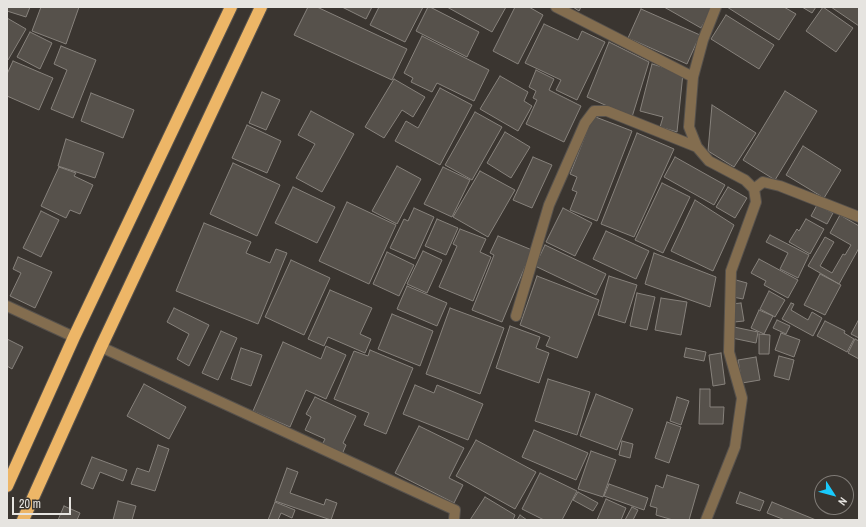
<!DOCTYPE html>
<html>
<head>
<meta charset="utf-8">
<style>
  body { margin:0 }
  #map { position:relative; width:866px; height:527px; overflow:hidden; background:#3a3530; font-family:"Archivo Narrow",sans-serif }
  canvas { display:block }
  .frame { position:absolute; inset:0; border:8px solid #e6e4e0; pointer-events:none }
  .north { position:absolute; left:814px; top:475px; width:40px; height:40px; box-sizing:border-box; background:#3a3530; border:1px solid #7f7b76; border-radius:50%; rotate:126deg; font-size:11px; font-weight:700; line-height:16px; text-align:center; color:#e6e4e0 }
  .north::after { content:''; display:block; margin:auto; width:14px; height:18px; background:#19cafc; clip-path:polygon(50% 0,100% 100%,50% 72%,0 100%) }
  .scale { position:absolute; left:12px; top:497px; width:59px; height:18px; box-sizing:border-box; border:2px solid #e6e4e0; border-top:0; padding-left:5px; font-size:12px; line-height:14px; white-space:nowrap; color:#e6e4e0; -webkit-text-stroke:3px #3a3530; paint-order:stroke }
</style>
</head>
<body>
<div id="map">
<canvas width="866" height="527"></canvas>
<div class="frame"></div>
<div class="north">N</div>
<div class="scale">20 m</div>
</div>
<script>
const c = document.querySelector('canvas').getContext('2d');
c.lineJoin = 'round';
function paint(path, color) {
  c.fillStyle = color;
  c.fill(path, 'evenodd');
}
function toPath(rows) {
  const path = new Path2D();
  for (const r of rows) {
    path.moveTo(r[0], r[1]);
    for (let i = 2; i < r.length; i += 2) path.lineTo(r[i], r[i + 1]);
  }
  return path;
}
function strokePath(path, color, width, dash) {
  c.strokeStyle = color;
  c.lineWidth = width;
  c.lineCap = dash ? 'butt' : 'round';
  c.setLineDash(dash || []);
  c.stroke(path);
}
const building = toPath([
  [7,7,30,7,26,17,7,11,7,7],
  [41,7,79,7,66,44,32,31,41,7],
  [308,7,317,7,407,49,392,80,294,35,308,7],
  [342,7,372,7,366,19,342,7],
  [379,7,423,7,405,42,370,25,379,7],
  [428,7,430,7,479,32,467,57,416,31,428,7],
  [447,7,506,7,492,32,447,7],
  [515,7,529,7,543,15,518,64,493,51,515,7],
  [573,7,581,7,579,11,573,7],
  [664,7,713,7,701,28,664,7],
  [727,7,784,7,796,14,779,40,727,7],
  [802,7,816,7,812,13,802,7],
  [823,7,853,28,836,52,806,31,823,7],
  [831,7,859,7,859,26,831,7],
  [641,9,700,35,687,64,628,38,641,9],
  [726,15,774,45,759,69,711,39,726,15],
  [7,18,26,29,8,60,7,59,7,18],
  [544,24,578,40,582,31,605,42,577,100,556,90,561,80,525,63,544,24],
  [30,32,52,43,40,69,17,57,30,32],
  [422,36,489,70,474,101,437,83,432,92,411,82,413,78,404,73,422,36],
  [609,42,649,62,632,117,587,97,609,42],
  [61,46,96,60,73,118,51,109,67,70,54,64,61,46],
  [13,61,53,78,39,110,7,96,7,74,13,61],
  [652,64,683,73,677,132,660,127,663,117,640,111,652,64],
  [536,70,554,79,549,90,581,106,564,142,526,124,537,100,533,98,536,91,529,87,536,70],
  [500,76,528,92,524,101,532,106,518,131,480,109,500,76],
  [394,79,425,97,413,117,402,110,384,138,365,127,394,79],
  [440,88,472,105,440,165,395,141,406,121,418,128,440,88],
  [785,91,817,111,775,180,743,160,785,91],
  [262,92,280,100,266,130,249,123,262,92],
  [91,93,134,110,123,138,81,121,91,93],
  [712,105,756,133,734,167,708,151,712,105],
  [311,111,354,134,322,192,296,178,315,144,298,135,311,111],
  [475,112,502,127,472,180,445,165,475,112],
  [593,116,632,131,597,221,570,210,577,192,572,190,577,177,570,174,593,116],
  [247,125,281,141,267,173,232,158,247,125],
  [505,132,530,147,511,178,487,163,505,132],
  [637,133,674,149,634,237,601,224,637,133],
  [66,139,104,153,95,178,58,166,66,139],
  [803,146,841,170,824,198,786,175,803,146],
  [533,157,552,165,532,208,513,200,533,157],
  [675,157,725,185,714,205,664,177,675,157],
  [233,163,280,185,257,236,210,214,233,163],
  [397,166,421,179,397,224,372,211,397,166],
  [59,167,76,173,74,176,93,185,80,214,70,210,66,218,41,206,59,167],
  [443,167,470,180,452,217,424,204,443,167],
  [480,171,515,190,488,237,453,217,480,171],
  [662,183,690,197,663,253,635,240,662,183],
  [293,187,335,207,317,243,275,223,293,187],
  [728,187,747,198,735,218,716,207,728,187],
  [695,200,734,225,713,271,671,251,695,200],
  [347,202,396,225,369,284,319,261,347,202],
  [817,205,833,213,827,224,811,216,817,205],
  [414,208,434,217,415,259,390,248,404,219,408,221,414,208],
  [563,208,592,223,575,256,546,242,563,208],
  [41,211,59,220,41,257,23,248,41,211],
  [840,215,859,226,859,248,839,284,808,266,825,237,834,242,820,266,832,273,843,254,845,255,851,245,830,233,840,215],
  [437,219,458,228,446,255,425,246,437,219],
  [806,219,824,229,810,254,789,242,797,229,799,231,806,219],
  [204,223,251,242,246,253,270,263,276,249,287,253,258,324,176,291,204,223],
  [460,229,486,239,480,252,491,257,473,301,439,287,457,246,453,244,460,229],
  [606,231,649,251,636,279,593,259,606,231],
  [770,235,809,255,798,278,780,269,788,253,766,242,770,235],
  [498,236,532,250,502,322,472,310,494,255,490,253,498,236],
  [545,245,606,274,596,295,535,266,545,245],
  [423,251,442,260,427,293,407,284,423,251],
  [387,252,414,265,399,296,373,284,387,252],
  [654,253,716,277,710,307,645,284,654,253],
  [18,257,52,272,35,308,10,296,21,273,13,269,18,257],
  [759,259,798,280,788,298,764,285,766,281,751,273,759,259],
  [291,260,330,278,304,335,265,317,291,260],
  [820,274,841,285,825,315,804,305,820,274],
  [537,276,599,300,577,358,546,346,550,337,520,325,537,276],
  [609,276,637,285,625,323,598,315,609,276],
  [736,280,747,283,743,299,733,297,736,280],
  [407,286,447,303,437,326,397,309,407,286],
  [330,290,372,308,360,334,371,339,365,353,328,337,324,346,308,339,330,290],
  [769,291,785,300,775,317,760,309,769,291],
  [637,293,655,297,647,330,630,326,637,293],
  [661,298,687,302,681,335,655,330,661,298],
  [741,303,744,321,734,322,731,304,741,303],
  [791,303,794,304,791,310,808,320,812,312,822,318,813,336,782,319,791,303],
  [174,308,209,325,189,366,177,359,189,334,167,322,174,308],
  [450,308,504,328,480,394,426,374,450,308],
  [759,310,773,316,764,334,751,328,759,310],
  [392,314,433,331,420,366,378,349,392,314],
  [859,319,859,338,851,334,859,319],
  [777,320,790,326,786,334,773,328,777,320],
  [825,321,845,331,844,333,854,339,847,352,817,336,825,321],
  [510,326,540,337,536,348,549,353,539,383,496,368,510,326],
  [734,327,758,332,756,343,732,338,734,327],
  [221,331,237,338,218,380,202,373,221,331],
  [781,333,800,340,794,357,775,350,781,333],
  [759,334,770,335,769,354,759,354,759,334],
  [7,339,23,347,12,369,7,366,7,339],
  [855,339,859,341,859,359,848,353,855,339],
  [283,342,321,359,326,346,346,355,326,399,306,390,290,427,253,411,283,342],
  [241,348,262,355,251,386,231,379,241,348],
  [686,348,706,352,704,361,684,357,686,348],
  [370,350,413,368,386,434,364,425,369,413,334,399,354,351,368,356,370,350],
  [721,353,725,384,713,386,709,355,721,353],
  [779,356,794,360,789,380,774,376,779,356],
  [756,357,760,380,742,383,738,360,756,357],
  [548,379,590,392,577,435,535,421,548,379],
  [144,384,186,407,169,439,127,416,144,384],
  [415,385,434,393,437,385,483,404,468,440,403,414,415,385],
  [700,389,710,389,710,407,724,407,723,424,699,424,700,389],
  [596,394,633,409,617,450,580,436,596,394],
  [315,397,356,416,343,443,346,445,341,457,321,447,325,439,305,430,311,417,306,414,315,397],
  [677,397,689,401,681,425,670,421,677,397],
  [667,422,681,427,669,463,655,458,667,422],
  [419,426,464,448,449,478,463,485,454,503,395,473,419,426],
  [534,430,588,453,576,480,522,457,534,430],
  [476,440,536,472,515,509,456,476,476,440],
  [622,441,633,444,630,458,619,455,622,441],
  [158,445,169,449,155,491,131,484,137,468,149,472,158,445],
  [591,451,616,460,603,497,578,489,591,451],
  [92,457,127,470,123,481,100,472,93,489,81,484,92,457],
  [287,468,298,472,290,493,324,505,326,499,337,503,331,520,275,501,287,468],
  [540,473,577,491,562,520,544,520,522,509,540,473],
  [667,475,699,485,689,520,673,520,656,515,657,508,650,506,656,485,663,488,667,475],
  [609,484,648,498,644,510,604,496,609,484],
  [578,492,598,503,593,511,573,500,578,492],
  [740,492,764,501,760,511,736,503,740,492],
  [485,497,515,515,513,520,470,520,485,497],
  [606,499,626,508,621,520,597,520,606,499],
  [118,501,136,506,132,520,113,520,118,501],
  [275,502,295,510,292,518,281,513,278,520,268,520,275,502],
  [772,502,816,520,785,520,767,513,772,502],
  [64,506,80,513,77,520,58,520,64,506],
  [632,507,638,510,633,520,625,520,632,507],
  [520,515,527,520,517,520,520,515]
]);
const street = toPath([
  [556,7,693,77],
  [754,189,763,182,780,186,859,217],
  [7,306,74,337],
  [516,316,549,205,585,123,594,111,607,111,697,147],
  [101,347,455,510,454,520],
  [706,520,735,447,742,398,729,352,731,271,756,202,754,189,745,180,709,161,697,147,689,127,693,77,703,40,716,7]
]);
const highway = toPath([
  [7,486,74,337,231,7],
  [23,520,101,347,261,7]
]);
paint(building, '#56514b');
strokePath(building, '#87827c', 1);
strokePath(street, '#56514c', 12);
strokePath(highway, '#56514c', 14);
strokePath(street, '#836d4f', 10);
strokePath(highway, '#edb667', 12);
</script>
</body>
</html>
